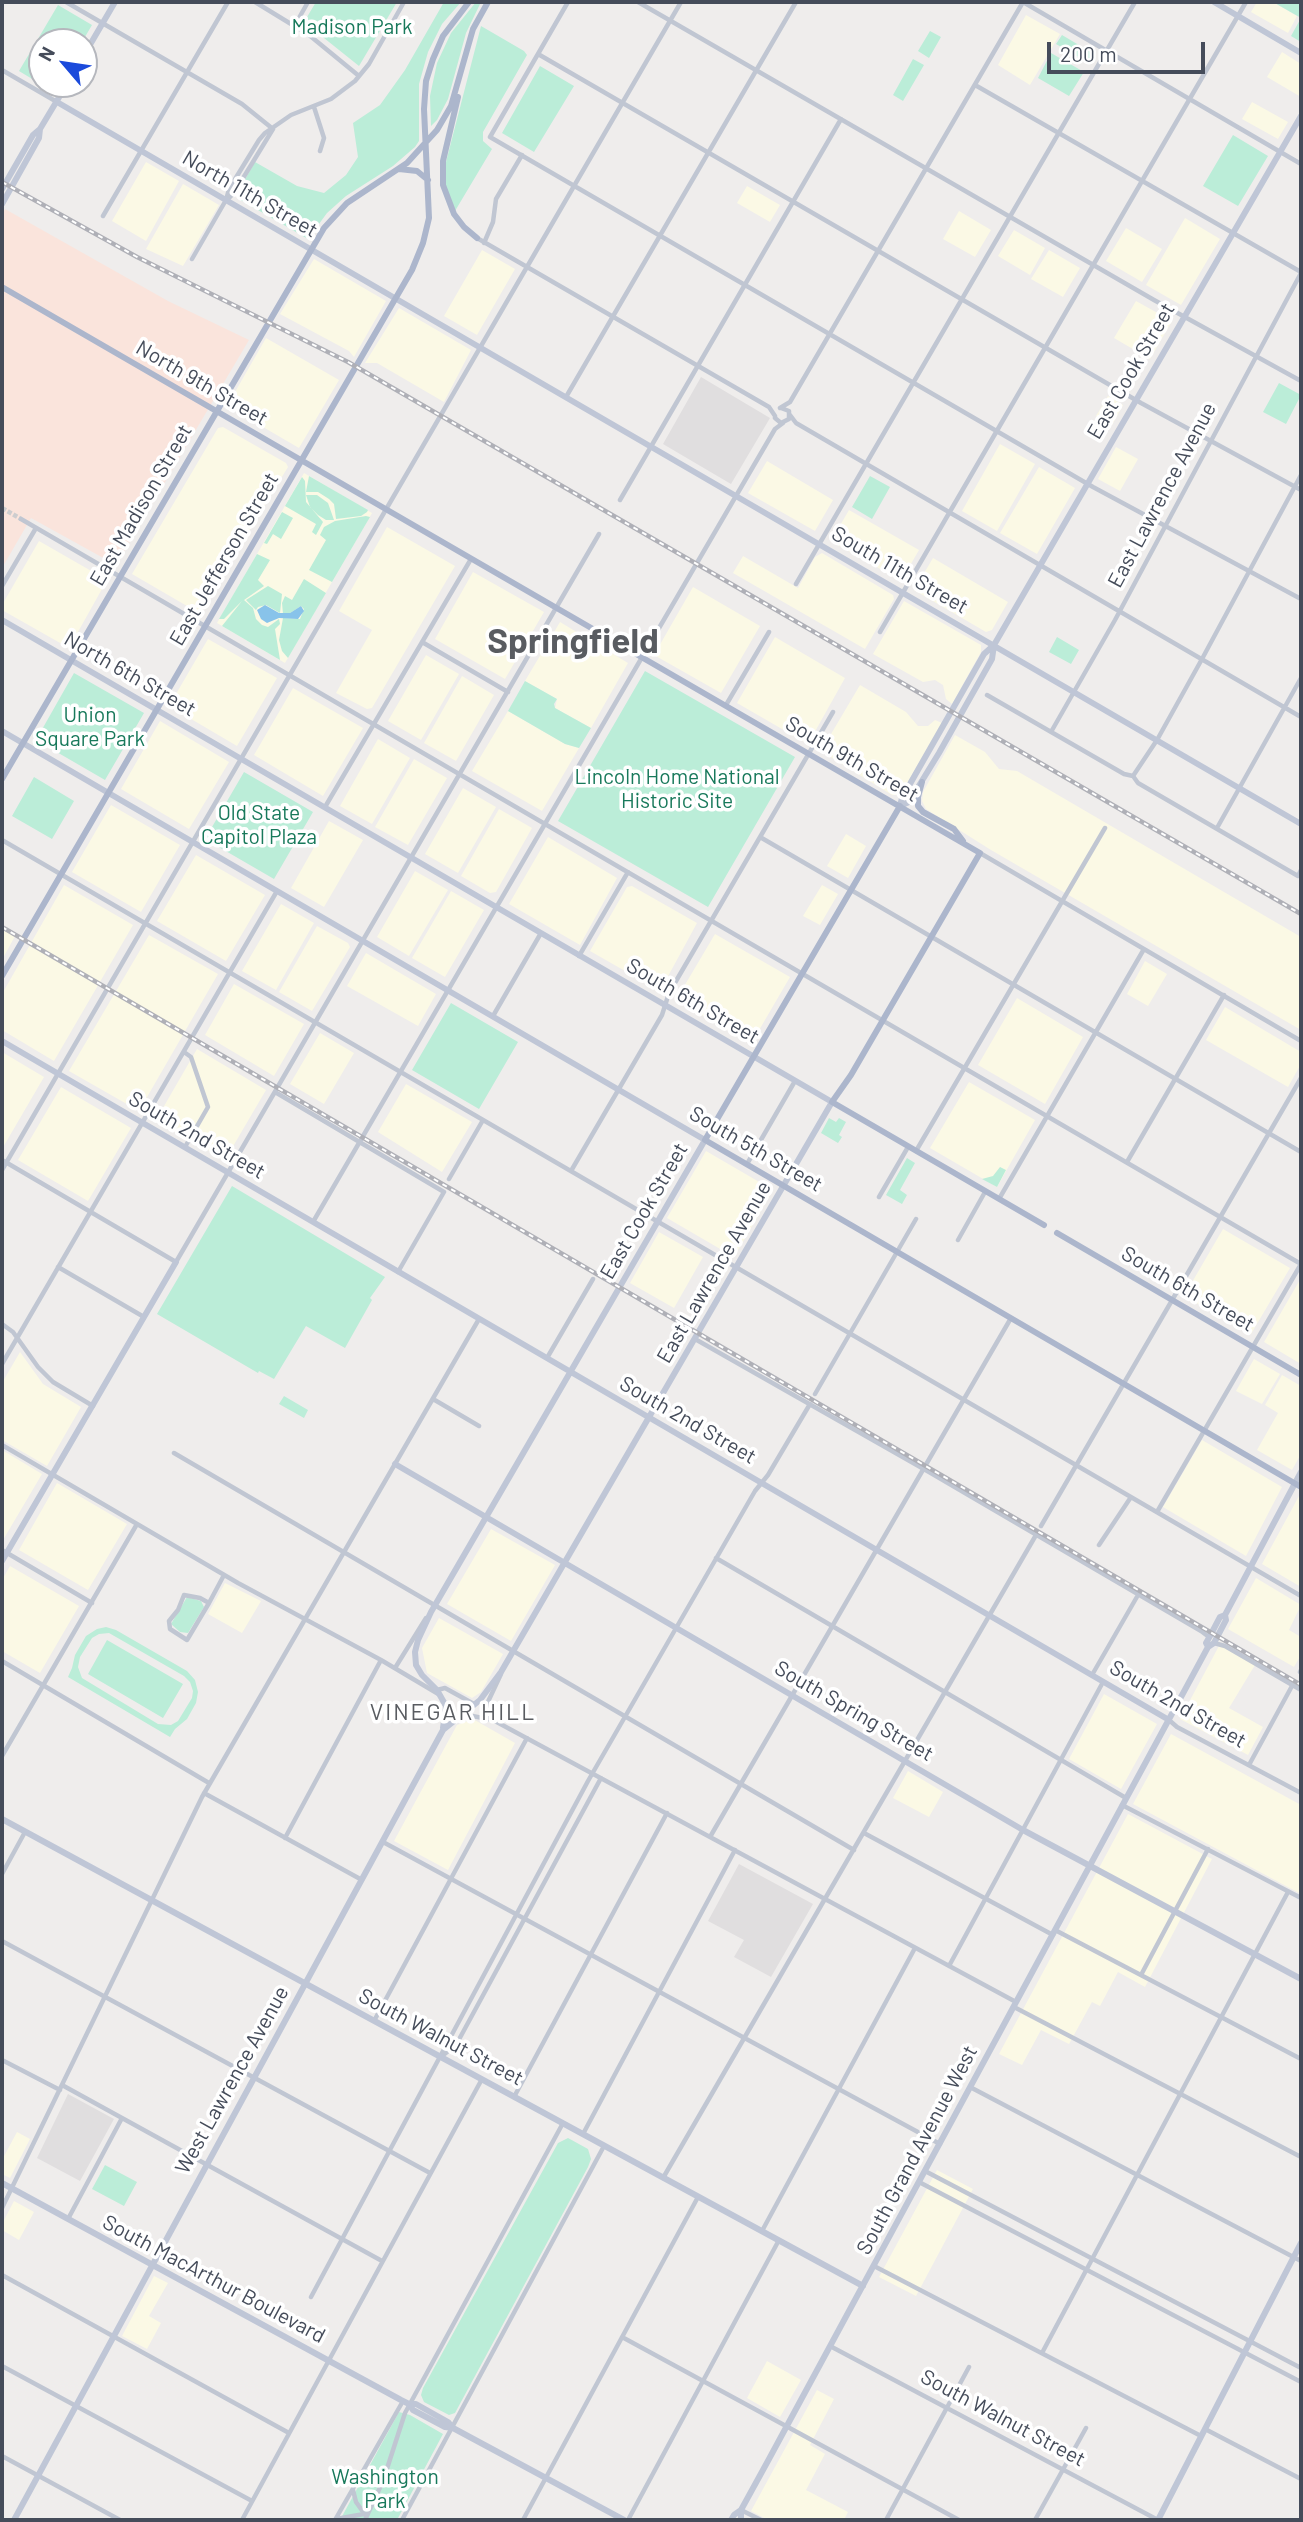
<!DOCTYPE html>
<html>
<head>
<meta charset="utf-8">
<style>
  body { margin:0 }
  #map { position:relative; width:1303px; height:2522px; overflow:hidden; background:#efedec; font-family:Barlow,sans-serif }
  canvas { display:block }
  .frame { position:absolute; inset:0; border:4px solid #454c5a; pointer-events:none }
  .north { position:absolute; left:28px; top:28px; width:70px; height:70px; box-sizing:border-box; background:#fff; border:2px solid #b5b7bd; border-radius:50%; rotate:299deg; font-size:19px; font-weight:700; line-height:28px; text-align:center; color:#454c5a }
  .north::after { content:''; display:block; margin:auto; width:24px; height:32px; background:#1b4adb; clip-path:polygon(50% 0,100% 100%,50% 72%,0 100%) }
  .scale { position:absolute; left:1047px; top:42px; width:158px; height:32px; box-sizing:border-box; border:4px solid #454c5a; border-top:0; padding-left:9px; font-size:21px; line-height:24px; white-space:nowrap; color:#454c5a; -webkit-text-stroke:5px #fff; paint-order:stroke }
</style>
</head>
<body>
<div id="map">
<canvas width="1303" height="2522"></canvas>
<div class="frame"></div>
<div class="north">N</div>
<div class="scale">200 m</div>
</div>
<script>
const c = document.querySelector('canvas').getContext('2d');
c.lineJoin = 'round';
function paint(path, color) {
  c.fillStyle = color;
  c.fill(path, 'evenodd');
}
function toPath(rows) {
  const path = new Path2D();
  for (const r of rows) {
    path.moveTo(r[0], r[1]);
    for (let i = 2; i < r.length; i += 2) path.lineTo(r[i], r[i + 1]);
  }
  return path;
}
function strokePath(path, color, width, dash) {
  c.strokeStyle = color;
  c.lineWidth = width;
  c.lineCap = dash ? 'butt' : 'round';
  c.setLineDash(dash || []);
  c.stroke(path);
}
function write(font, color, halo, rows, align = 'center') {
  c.font = font + ' Barlow,sans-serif';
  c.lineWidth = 7;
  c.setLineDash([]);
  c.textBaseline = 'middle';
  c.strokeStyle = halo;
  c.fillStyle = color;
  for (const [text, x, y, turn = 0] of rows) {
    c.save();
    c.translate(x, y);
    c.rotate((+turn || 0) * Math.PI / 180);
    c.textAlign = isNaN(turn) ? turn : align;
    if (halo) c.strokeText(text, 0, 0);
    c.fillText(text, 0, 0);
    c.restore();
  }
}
const commercial = toPath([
  [1257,2,1273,2,1297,16,1288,33,1251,12],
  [1026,15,1060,34,1030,85,998,65],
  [1282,52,1301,64,1301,97,1267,77],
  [1252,102,1288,122,1278,139,1242,119],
  [146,162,179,181,146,241,112,221],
  [183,184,219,205,183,266,146,249],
  [747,186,780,205,770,222,737,203],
  [959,211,991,230,975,257,943,239],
  [1185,218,1220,239,1181,305,1146,285],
  [1126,228,1162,249,1142,282,1106,261],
  [1014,230,1045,248,1030,275,998,256],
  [482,250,515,269,477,335,444,316],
  [1049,250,1080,268,1063,297,1031,279],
  [314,259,386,301,354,357,349,351,280,314],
  [1136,301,1172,321,1150,359,1114,338],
  [399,308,471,350,444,402,377,363,365,363],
  [266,338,339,380,299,448,227,406],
  [1108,396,1123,405,1112,425,1096,416],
  [223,427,286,463,288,467,199,613,132,574,218,428],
  [1000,444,1035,464,997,531,962,511],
  [1116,447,1138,459,1120,491,1098,479],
  [767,461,833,500,815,531,748,493],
  [1039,467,1075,488,1037,554,1000,533],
  [304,473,372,513,285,663,217,623],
  [849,510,919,550,901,581,831,541],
  [387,527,455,566,372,708,367,709,336,693,372,630,339,611],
  [39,541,107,580,69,648,2,610,2,605],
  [822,553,893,595,894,599,865,649,733,573,743,556,798,588,815,557],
  [933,558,1008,602,992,630,986,632,914,590],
  [473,572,544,612,505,679,435,639],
  [693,587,760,626,721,693,654,655],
  [904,601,981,645,981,652,952,704,946,699,943,685,935,680,923,682,873,654],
  [560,622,628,663,591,728,555,708,557,699,525,681],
  [775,637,845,678,808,744,737,703],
  [208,639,277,678,237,746,169,706],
  [426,655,459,674,421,740,388,721],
  [462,676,494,695,456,761,424,743],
  [860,685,906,712,918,726,928,726,935,720,942,723,902,792,897,795,892,795,821,751],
  [293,688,363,728,323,796,254,755],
  [508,711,565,744,579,748,542,811,472,771],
  [160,721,229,762,189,829,121,789],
  [955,735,985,752,999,769,1017,771,1301,937,1301,1030,991,850,926,809,922,801,923,792],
  [378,739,410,758,372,824,340,806],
  [414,759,447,778,408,845,375,827],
  [463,788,496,807,458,873,425,854],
  [111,805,180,845,141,912,72,872],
  [499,809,532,828,496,892,490,893,461,876],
  [329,821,363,840,324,907,291,888],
  [846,834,866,846,848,878,827,866],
  [548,837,617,878,580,945,509,904],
  [196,855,265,895,226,961,157,921],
  [415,871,448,890,409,956,377,937],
  [64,885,133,925,54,1061,2,1030,2,994],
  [822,885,838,894,820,925,803,916],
  [632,886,697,923,660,991,590,951,627,887],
  [451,891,484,910,445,977,412,958],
  [281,904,314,923,276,990,242,971],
  [317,926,348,943,350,947,312,1011,279,992],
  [2,928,15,936,2,960],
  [715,934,790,977,751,1044,676,1000],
  [149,935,218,974,139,1111,69,1071],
  [366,953,436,994,418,1026,347,986],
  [1145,961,1167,974,1148,1006,1127,994],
  [234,984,304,1024,274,1076,205,1035],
  [1017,998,1083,1037,1045,1104,978,1065],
  [1225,1007,1301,1052,1301,1064,1288,1087,1206,1040],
  [320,1033,354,1053,324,1104,290,1084],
  [197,1049,266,1090,225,1160,156,1120],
  [2,1052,44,1077,2,1149],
  [969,1082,1035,1120,997,1187,930,1148],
  [406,1084,472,1122,442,1172,378,1132],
  [61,1087,131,1128,88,1201,18,1160],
  [706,1151,773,1190,734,1257,667,1218],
  [1223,1229,1290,1268,1251,1334,1184,1296],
  [659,1232,703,1257,674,1308,630,1283],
  [1301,1278,1301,1364,1264,1342],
  [20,1352,43,1384,81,1407,47,1466,2,1440,2,1383],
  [1254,1359,1280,1374,1262,1404,1236,1391],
  [1282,1375,1301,1386,1301,1454,1292,1470,1257,1450,1278,1413,1265,1405],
  [1202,1440,1282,1487,1246,1556,1163,1507],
  [2,1450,42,1474,3,1540,2,1539],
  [57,1483,127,1524,88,1590,19,1550],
  [1299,1496,1301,1498,1301,1587,1262,1564],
  [491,1529,555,1565,511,1641,447,1604],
  [10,1566,79,1606,40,1673,2,1651,2,1580],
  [1256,1578,1301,1605,1289,1630,1301,1637,1301,1655,1294,1667,1228,1629],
  [225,1583,261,1601,242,1633,208,1614],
  [439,1618,503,1654,481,1692,472,1698,427,1673,422,1648],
  [1220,1644,1255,1665,1229,1708,1263,1727,1248,1755,1180,1719],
  [1104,1694,1157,1724,1121,1789,1069,1759],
  [473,1719,515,1743,448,1870,394,1841,457,1725],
  [1171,1734,1301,1805,1301,1894,1133,1804],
  [908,1771,943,1792,929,1817,893,1798],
  [1128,1814,1212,1859,1145,1987,1118,1972,1100,2006,1092,2002,1069,2044,1041,2030,1022,2065,999,2054],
  [17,2132,30,2139,10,2178,2,2174,2,2160],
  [937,2170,973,2189,916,2296,879,2277],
  [14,2201,34,2212,19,2240,2,2230,2,2224],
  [154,2276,168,2283,149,2316,161,2323,147,2349,122,2336],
  [767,2361,801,2380,780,2417,747,2398],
  [817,2390,834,2399,810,2445,825,2454,806,2490,848,2512,844,2520,768,2520,751,2511]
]);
const education = toPath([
  [701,377,770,418,731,484,663,444],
  [739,1864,813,1904,771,1977,734,1957,744,1940,708,1921],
  [68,2094,114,2119,80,2181,37,2158]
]);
const medical = toPath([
  [5,209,168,301,249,340,116,565,31,518,2,568,2,215]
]);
const green = toPath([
  [316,2,397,2,359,66,304,22],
  [444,2,461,2,442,24,428,52,419,84,419,141,415,147,393,166,346,196,327,213,308,239,239,199,240,188,255,162,297,186,324,193,346,175,358,157,353,123,380,105,405,70],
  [476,2,481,2,466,33,448,99,437,120,431,126,430,96,437,63,451,33],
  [1273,2,1301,2,1301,42,1291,36,1301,18],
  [58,5,92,25,82,42,42,42,42,84,57,84,52,91,19,71],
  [481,26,524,51,527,55,483,132,483,141,492,149,455,211,446,190,446,162],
  [930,31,941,37,929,58,918,51],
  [1062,35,1094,54,1089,63,1056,44],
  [1051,53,1084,72,1069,96,1038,78],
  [913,59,924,65,903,101,893,95],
  [540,66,574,86,534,152,502,133],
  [1233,135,1268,156,1238,206,1203,186],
  [1279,383,1301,395,1286,424,1263,412],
  [309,476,368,510,367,512,361,516,336,519,334,504,329,499,318,492,306,492],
  [870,476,890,487,872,519,852,507],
  [302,477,305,481,306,502,323,522,316,535,312,532,316,524,285,506],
  [306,495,317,495,328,503,334,520,326,520,318,515,310,507],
  [282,512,293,518,281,539,273,534,267,544,264,543],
  [366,516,370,517,332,582,309,570,326,540,320,535,324,527,335,521],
  [257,554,270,560,258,580,264,586,244,600,253,608,256,619,262,625,268,627,279,619,280,624,275,629,280,660,222,626,242,601,224,619,219,619],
  [304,579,326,593,288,658,282,651,279,640,283,618,300,619,304,609,301,606,290,613,283,614,282,603,285,596,292,600],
  [268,586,282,594,280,613,266,605,258,607,256,610,246,600],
  [1057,637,1079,650,1071,664,1049,652],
  [645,671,795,757,708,907,558,821],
  [74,673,144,713,105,780,36,740],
  [525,681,557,699,554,704,555,708,591,728,579,748,565,744,508,711],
  [244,772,313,812,274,879,205,839],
  [34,777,74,801,52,839,12,816],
  [451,1003,518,1042,479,1109,412,1070],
  [829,1118,836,1122,839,1118,846,1122,839,1135,842,1137,838,1143,821,1133],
  [907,1158,915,1163,900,1190,907,1195,902,1204,886,1195],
  [1000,1167,1006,1170,997,1187,982,1179,993,1176],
  [232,1186,385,1277,370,1298,372,1300,345,1348,306,1326,274,1379,259,1371,258,1373,157,1314],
  [284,1396,308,1410,304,1418,279,1404],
  [187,1597,201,1601,204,1607,188,1633,180,1632,171,1624],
  [106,1627,116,1630,187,1671,195,1680,198,1692,196,1703,187,1719,175,1729,170,1737,68,1677,72,1668,75,1655,86,1636,97,1629],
  [109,1633,184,1676,190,1682,193,1691,192,1698,178,1721,171,1725,158,1724,82,1678,78,1667,80,1657,92,1638,99,1634],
  [107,1640,183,1684,163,1718,88,1674],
  [568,2138,588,2149,591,2159,588,2167,455,2413,449,2415,424,2402,421,2395,423,2388,558,2143],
  [105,2165,137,2182,124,2206,92,2189],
  [399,2412,410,2415,443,2434,397,2520,340,2520]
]);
const water = toPath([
  [265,605,279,613,290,613,301,606,304,611,298,619,279,618,267,623,261,619,257,610]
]);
const streetTunnel = toPath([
  [2,508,21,519]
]);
const street = toPath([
  [66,2,242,104,273,129],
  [255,2,309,35,359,76],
  [568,2,490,137,1093,487,1301,599],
  [638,2,1154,300,1301,381],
  [295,25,308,2],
  [538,54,1141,403,1301,490],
  [2,70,57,102],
  [975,85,1301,272],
  [314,107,324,138,320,151],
  [227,200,234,193,273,129],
  [103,216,228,2],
  [477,238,769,407,775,416],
  [484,243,493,222,496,199,522,155],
  [192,259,226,200,229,189,259,140,265,133,291,115,331,99,355,81,369,64,404,2],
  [566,397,796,2],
  [780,408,790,402,1023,2,1301,164],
  [790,415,796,423,1301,717],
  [775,418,781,423,789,419,789,411,781,408],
  [620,500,841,119],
  [21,519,1301,1264],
  [796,584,1135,2],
  [2,586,36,528],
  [880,632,1246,2],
  [422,642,508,692],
  [987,695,1124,774,1133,776,1138,783,1298,876,1301,870],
  [726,705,769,632],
  [1051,732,1115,620,1301,273],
  [1133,776,1157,740,1202,659,1301,475],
  [325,807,471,559],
  [1217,828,1301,678],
  [760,837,1301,1152],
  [2,840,1301,1596],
  [980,853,1301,1041],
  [579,956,628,872],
  [493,1016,541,933],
  [184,1052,191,1057,208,1107,185,1147],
  [275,1092,444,1192,398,1272],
  [916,1151,1105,828],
  [2,1160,176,1262,599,534],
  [1127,1162,1224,995],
  [747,1164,795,1081],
  [2,1170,681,2],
  [571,1171,662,1015,669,993,833,712],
  [449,1179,483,1120],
  [879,1197,908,1147],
  [999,1199,1144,949],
  [313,1222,775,429,783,423],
  [958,1240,985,1192],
  [58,1267,144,1317],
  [2,1324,13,1332,38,1367,53,1382,93,1406],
  [695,1339,929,1472,1201,1631,1209,1637],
  [547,1358,593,1279],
  [2,1364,277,891],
  [815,1394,916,1219],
  [433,1399,479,1426],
  [2,1445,238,1583,381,1660,440,1695],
  [174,1453,854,1850],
  [1157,1512,1301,1264],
  [1041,1526,1301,1078],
  [1099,1545,1131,1497],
  [2,1550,92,1603],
  [716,1558,1126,1798],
  [209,1603,200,1598,184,1595,178,1610,169,1621,170,1629,187,1640,209,1603,224,1575],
  [1214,1643,1225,1646,1301,1690],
  [2,1661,209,1783],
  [395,1668,426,1618],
  [1300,1672,1301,1670],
  [1092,1675,1138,1595],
  [437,1690,445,1688,474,1704],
  [462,1714,493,1720,1016,2002],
  [493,1719,487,1712,486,1706,501,1674],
  [1169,1720,1177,1727,1301,1793],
  [2,1756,137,1524],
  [1249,1765,1292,1686],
  [204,1793,362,1880],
  [1122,1805,1301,1898],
  [864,1833,1053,1935],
  [710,1837,1011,1318],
  [285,1838,381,1660],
  [383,1842,940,2144],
  [2,1874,25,1832],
  [1055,1930,1301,2059],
  [2,1941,430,2173],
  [949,1966,1103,1682],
  [1141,1975,1208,1849],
  [1014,2007,1301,2157],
  [374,2021,527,1738],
  [442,2056,456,2045,601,1778],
  [2,2060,60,2090],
  [62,2085,382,2261],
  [970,2087,1301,2261],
  [514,2097,667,1813],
  [583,2134,735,1850],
  [925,2171,1301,2368],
  [663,2178,1036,1535],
  [919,2182,1301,2382],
  [2,2208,202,1797,479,1319],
  [68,2219,122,2118],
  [762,2231,915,1948],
  [874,2266,1201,2436],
  [2,2275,289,2433],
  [311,2297,588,1781,755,1491,768,1475,810,1404],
  [622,2337,959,2520],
  [830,2346,1158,2520],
  [1042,2353,1288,1892],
  [2,2366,252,2501],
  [1205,2429,1301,2479],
  [2,2456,120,2520],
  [353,2490,356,2502,366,2516],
  [741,2510,761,2520],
  [336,2519,364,2514],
  [242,2520,482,2079],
  [335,2520,403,2401],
  [365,2520,383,2481,405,2413,563,2123],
  [402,2520,604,2146],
  [523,2520,698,2197],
  [628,2520,779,2240],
  [886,2520,969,2367],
  [1035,2520,1086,2428]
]);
const secondary = toPath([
  [1214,2,1301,53],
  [84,55,115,2],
  [57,102,1301,824],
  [2,189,33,135,40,129],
  [2,204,39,138,40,129,67,84],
  [2,620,832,1102,501,1672,480,1700,443,1730,14,2520],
  [2,731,705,1140,431,1612,418,1640,415,1652,416,1665,422,1675,437,1690,446,1706,443,1728],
  [900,806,902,798,984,654,994,645,1301,116],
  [900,806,909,802,939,753,992,659,994,645],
  [2,1041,1169,1720],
  [395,1464,1023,1830,1301,1979],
  [2,1561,176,1262],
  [1208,1647,1214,1643,1226,1620,1225,1615],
  [2,1819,863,2286],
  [2,2183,401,2400,409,2404,413,2410,445,2427,453,2428,624,2520],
  [409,2404,416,2404,448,2422,453,2428],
  [731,2520,734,2515,741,2510,769,2459,1194,1673,1208,1647,1206,1643,1210,1636,1220,1617,1225,1615,1301,1472],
  [741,2520,741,2510],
  [1158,2520,1301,2243]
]);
const primary = toPath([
  [458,97,443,161,443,185,454,214,464,227,477,238],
  [399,169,417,171,428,180],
  [2,287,980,853,851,1075,832,1102,1044,1225],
  [2,779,324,228,347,203,407,163,437,130,451,106,473,29,488,2],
  [922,782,918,797,918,806,923,812,954,829,963,841],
  [900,806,705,1140,1301,1487],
  [2,976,412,270,423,243,429,218,424,109,426,81,433,59,443,36,469,2],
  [1057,1233,1301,1375]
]);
const rail = toPath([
  [2,182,137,257,348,362,1301,914],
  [2,927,1301,1685]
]);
const parkNames = [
  ["Madison Park",352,27],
  ["Union",90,715],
  ["Square Park",90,739],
  ["Lincoln Home National",677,777],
  ["Historic Site",677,801],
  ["Old State",259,813],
  ["Capitol Plaza",259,837],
  ["Washington",385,2477],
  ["Park",385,2501]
];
const streetNames = [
  ["North 11th Street",250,194,30],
  ["East Cook Street",1131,371,-60],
  ["North 9th Street",202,383,30],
  ["East Lawrence Avenue",1162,495,-62],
  ["East Madison Street",141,505,-60],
  ["East Jefferson Street",224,559,-60],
  ["South 11th Street",900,570,30],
  ["North 6th Street",130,674,30],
  ["South 9th Street",852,759,30],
  ["South 6th Street",693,1001,30],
  ["South 2nd Street",197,1135,30],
  ["South 5th Street",756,1149,30],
  ["East Cook Street",644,1211,-60],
  ["East Lawrence Avenue",714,1272,-60],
  ["South 6th Street",1188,1289,30],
  ["South 2nd Street",688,1420,30],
  ["South 2nd Street",1178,1704,30],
  ["South Spring Street",854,1711,30],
  ["South Walnut Street",441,2037,28],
  ["West Lawrence Avenue",232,2080,-61],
  ["South Grand Avenue West",917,2150,-62],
  ["South MacArthur Boulevard",214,2279,28],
  ["South Walnut Street",1003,2418,28]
];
const neighbourhoodNames = [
  ["VINEGAR HILL",453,1712]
];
const townNames = [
  ["Springfield",573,641]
];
paint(commercial, '#fbf9e5');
paint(education, '#e0dedf');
paint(medical, '#fae4dc');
paint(green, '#bbedd8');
paint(water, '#88c3ea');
strokePath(streetTunnel, '#cdcdcf', 4.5, [4.5, 2]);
strokePath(street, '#c0c6d2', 4.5);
strokePath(secondary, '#bfc6d6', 6);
strokePath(primary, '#acb6cc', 6);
strokePath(rail, '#afb0b7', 4.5);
strokePath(rail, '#fff', 2, [5]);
write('21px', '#18795b', '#fff', parkNames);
write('21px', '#454c5a', '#fff', streetNames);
c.letterSpacing = '2px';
write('23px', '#595c61', '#fff', neighbourhoodNames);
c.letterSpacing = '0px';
write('bold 35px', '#595c61', '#fff', townNames);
</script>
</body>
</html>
